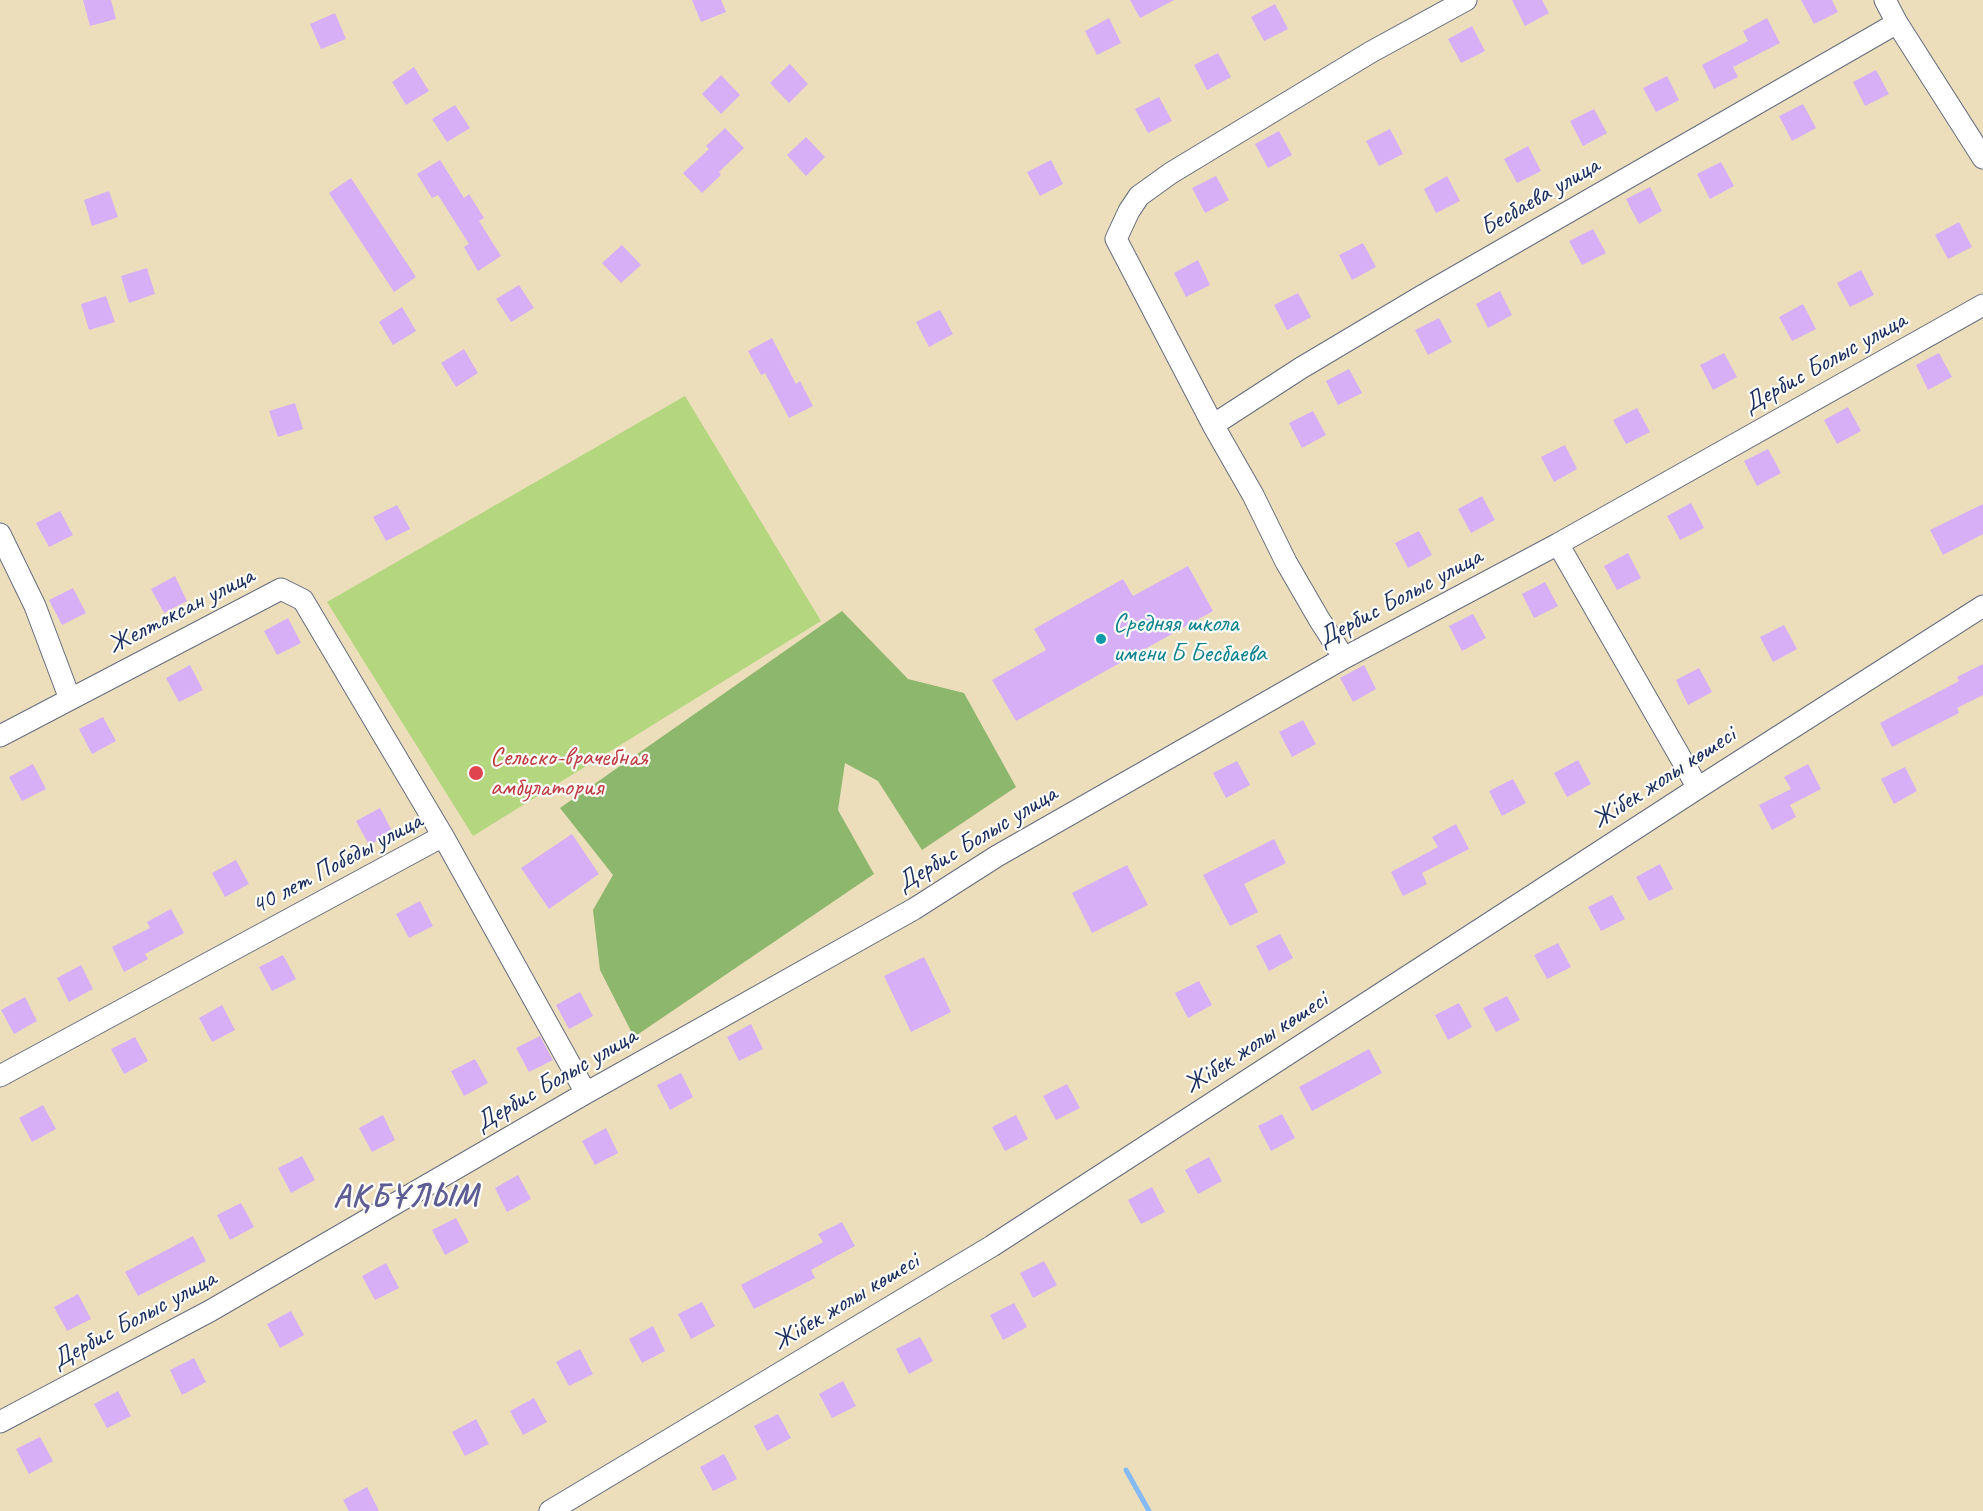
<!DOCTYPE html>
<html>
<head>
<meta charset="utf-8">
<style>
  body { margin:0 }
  canvas { display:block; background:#ecdebb }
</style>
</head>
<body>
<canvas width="1983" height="1511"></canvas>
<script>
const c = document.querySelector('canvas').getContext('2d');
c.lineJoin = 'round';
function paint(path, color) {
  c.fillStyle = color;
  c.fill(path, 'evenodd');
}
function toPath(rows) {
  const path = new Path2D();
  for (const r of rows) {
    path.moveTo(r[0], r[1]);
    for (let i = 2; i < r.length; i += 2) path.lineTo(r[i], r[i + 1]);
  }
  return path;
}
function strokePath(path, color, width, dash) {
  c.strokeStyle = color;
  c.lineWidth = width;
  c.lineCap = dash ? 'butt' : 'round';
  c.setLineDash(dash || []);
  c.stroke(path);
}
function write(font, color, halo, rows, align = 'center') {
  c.font = font + ' Caveat,sans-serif';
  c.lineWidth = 4.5;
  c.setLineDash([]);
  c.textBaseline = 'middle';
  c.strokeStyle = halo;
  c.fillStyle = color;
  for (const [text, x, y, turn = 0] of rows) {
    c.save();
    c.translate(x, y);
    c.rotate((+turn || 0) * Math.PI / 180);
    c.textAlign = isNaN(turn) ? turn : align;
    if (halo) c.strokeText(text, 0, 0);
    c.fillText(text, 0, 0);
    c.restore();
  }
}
const green = toPath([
  [685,396,821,621,473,836,327,602]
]);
const forest = toPath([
  [842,611,908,679,964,693,1016,787,922,850,878,781,845,763,838,810,874,874,634,1037,600,970,593,910,613,875,560,808]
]);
const stream = toPath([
  [1126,1470,1149,1511]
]);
const building = toPath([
  [83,0,111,0,116,19,90,26],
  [692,0,721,0,726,12,701,22],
  [1130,0,1174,0,1140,18],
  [1512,0,1542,0,1549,13,1525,26],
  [1801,0,1832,0,1838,12,1814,24],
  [1275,4,1288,29,1264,41,1251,17],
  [335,13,346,39,321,49,310,24],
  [1109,18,1121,43,1097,55,1085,31],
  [1767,18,1780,43,1733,67,1738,77,1714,89,1702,65,1748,41,1743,31],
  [1472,26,1485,51,1461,63,1448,39],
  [1218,53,1231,77,1207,90,1194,65],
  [790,64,808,84,789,103,770,83],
  [414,67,429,91,406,105,392,82],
  [1876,70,1889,94,1865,106,1853,82],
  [721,75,740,95,721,114,702,94],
  [1667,76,1679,100,1656,112,1643,88],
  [1159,97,1172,121,1148,133,1135,109],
  [1803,104,1816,128,1792,141,1779,116],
  [455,105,470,128,447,142,432,119],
  [1594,109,1607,133,1583,146,1570,121],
  [725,128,744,148,719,172,721,175,702,193,683,173,709,149,706,146],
  [1390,129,1403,154,1379,166,1366,141],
  [1279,131,1292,155,1268,168,1255,144],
  [806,137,825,157,806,176,787,155],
  [1528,146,1541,171,1517,183,1504,159],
  [440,160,464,198,469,194,484,218,479,221,501,256,478,271,464,247,469,244,438,195,432,198,417,174],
  [1051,160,1063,184,1040,196,1027,172],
  [1721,162,1734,186,1710,199,1697,174],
  [1216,176,1229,200,1205,213,1192,188],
  [1447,176,1460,201,1436,213,1424,189],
  [351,178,416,277,394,292,329,193],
  [1650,187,1662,211,1639,224,1626,199],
  [109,191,118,217,92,226,84,200],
  [1959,222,1972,247,1948,259,1935,235],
  [1593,229,1606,253,1582,265,1569,241],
  [1363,243,1376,267,1352,280,1339,255],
  [622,245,641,265,621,283,602,263],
  [1198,260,1210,285,1186,297,1174,273],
  [147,268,155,294,129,303,121,276],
  [1861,270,1874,295,1850,307,1837,283],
  [519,285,534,308,511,322,496,299],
  [1500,291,1512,315,1488,328,1476,304],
  [1298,293,1311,317,1287,330,1274,305],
  [106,296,115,322,89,330,81,304],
  [1803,304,1816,329,1792,341,1779,317],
  [402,307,416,331,393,345,379,322],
  [940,310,953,334,929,347,916,322],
  [1439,318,1452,342,1428,355,1415,330],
  [772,338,796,384,800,381,813,406,789,418,765,373,761,375,748,351],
  [464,349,478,373,456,387,441,363],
  [1724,353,1737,377,1713,390,1700,365],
  [1939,353,1952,377,1928,390,1916,365],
  [1349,369,1362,393,1338,405,1326,381],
  [295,403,303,429,278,437,269,411],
  [1848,407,1861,431,1837,444,1824,420],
  [1637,408,1650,432,1626,444,1613,420],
  [1313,411,1326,435,1302,448,1289,423],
  [1565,445,1577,469,1554,482,1541,457],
  [1768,449,1781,473,1757,486,1744,461],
  [1482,496,1495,520,1471,533,1458,509],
  [1691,503,1704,528,1680,540,1667,516],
  [1983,504,1983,534,1943,555,1930,530],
  [397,505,410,529,386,541,373,517],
  [60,511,73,535,49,547,36,523],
  [1419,531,1432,555,1408,568,1395,543],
  [1628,553,1641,578,1617,590,1604,566],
  [1188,566,1213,611,1016,721,992,680,1046,650,1034,629,1123,579,1133,596],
  [175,576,187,601,164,613,151,589],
  [1545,582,1558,606,1534,618,1522,594],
  [73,588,86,613,62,625,49,600],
  [1473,614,1486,638,1462,651,1449,626],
  [288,618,301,643,277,655,264,631],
  [1784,625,1797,649,1773,662,1760,637],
  [1983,664,1983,695,1957,708,1959,713,1892,747,1880,723,1959,681,1957,677],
  [190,665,203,690,179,702,166,678],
  [1364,665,1376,689,1353,702,1340,678],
  [1699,668,1712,692,1688,705,1676,680],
  [103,717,116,741,92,754,79,729],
  [1303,720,1316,744,1292,757,1279,732],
  [1578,760,1591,784,1567,797,1554,773],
  [1237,761,1250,785,1226,798,1213,773],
  [33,764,46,789,22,801,9,777],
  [1808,764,1821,789,1790,805,1796,817,1772,830,1759,805,1791,789,1784,777],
  [1905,767,1917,791,1894,804,1881,779],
  [1513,779,1526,803,1502,816,1489,791],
  [380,808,393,833,369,845,356,821],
  [1456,824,1469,849,1422,873,1427,884,1403,896,1391,872,1438,847,1432,837],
  [572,834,599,874,549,909,521,868],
  [1274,839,1286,863,1244,884,1258,912,1230,926,1203,875],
  [236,860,249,884,225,897,212,873],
  [1660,864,1673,889,1649,901,1636,877],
  [1127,865,1148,905,1092,933,1072,893],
  [1612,895,1625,919,1601,931,1588,907],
  [420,901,433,926,409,938,396,914],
  [171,909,184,933,145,954,148,959,124,972,112,947,150,928,147,922],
  [1280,934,1293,958,1269,971,1256,946],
  [1558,943,1571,967,1547,979,1534,955],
  [283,955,296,979,272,991,259,967],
  [924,957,951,1012,911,1032,884,976],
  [81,965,93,989,69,1002,57,978],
  [1199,981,1212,1005,1188,1018,1175,993],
  [580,992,593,1016,569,1029,556,1005],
  [1507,996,1520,1020,1496,1032,1483,1008],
  [25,997,37,1021,14,1034,1,1010],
  [1459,1003,1472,1027,1448,1040,1435,1015],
  [222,1005,235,1030,212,1042,199,1018],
  [751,1024,763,1049,739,1061,727,1037],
  [540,1036,553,1060,529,1072,516,1048],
  [135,1037,148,1061,124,1074,111,1049],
  [1369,1049,1382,1073,1312,1111,1299,1087],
  [475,1059,488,1083,464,1096,451,1071],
  [681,1073,693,1097,670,1110,657,1085],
  [1067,1084,1080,1108,1056,1120,1043,1096],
  [43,1105,56,1129,32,1142,19,1118],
  [1282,1114,1295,1138,1271,1151,1258,1126],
  [383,1115,395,1140,372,1152,359,1128],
  [1016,1115,1028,1139,1005,1151,992,1127],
  [606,1128,618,1153,595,1165,582,1141],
  [302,1156,315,1180,291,1193,278,1168],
  [1209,1157,1222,1181,1198,1194,1185,1170],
  [518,1175,531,1199,507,1212,495,1188],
  [1152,1187,1165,1212,1141,1224,1128,1200],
  [241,1203,254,1227,230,1240,217,1215],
  [456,1218,469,1242,445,1255,432,1230],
  [842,1222,855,1246,811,1270,815,1278,754,1309,741,1285,823,1242,818,1234],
  [193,1236,206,1261,138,1296,125,1272],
  [1044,1261,1057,1285,1033,1298,1020,1273],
  [386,1263,399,1288,375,1300,362,1276],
  [78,1294,91,1319,67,1331,54,1307],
  [702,1302,715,1326,691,1339,678,1314],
  [1014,1303,1027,1327,1003,1340,990,1315],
  [291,1311,304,1335,280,1348,267,1324],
  [653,1326,665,1351,642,1363,629,1339],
  [920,1337,933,1361,909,1374,896,1349],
  [580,1349,593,1374,569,1386,556,1362],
  [194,1358,206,1382,182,1395,170,1370],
  [843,1381,856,1406,832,1418,819,1394],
  [118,1391,131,1416,107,1428,94,1404],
  [534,1398,547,1422,523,1435,510,1411],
  [778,1414,791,1438,767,1451,754,1426],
  [476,1419,489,1444,465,1456,452,1432],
  [40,1437,53,1461,29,1474,16,1449],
  [724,1454,737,1479,713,1491,700,1467],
  [367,1487,379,1511,349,1511,343,1500]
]);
const minor = toPath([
  [1885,0,1897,23,1983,158],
  [1213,425,1301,368,1422,296,1897,23],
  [0,534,35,606,70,699],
  [1558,544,1698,788],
  [1344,658,1319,619,1286,562,1253,495,1213,425,1116,239,1129,211,1139,196,1171,173,1371,52,1466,0],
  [0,736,281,589,303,600,443,836],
  [0,1076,443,836,586,1093],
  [0,1422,210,1311,586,1093,914,909,997,856,1344,658,1558,544,1983,305],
  [550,1511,992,1246,1698,788,1983,606]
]);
const markers = [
  [1101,639,6,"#0f9aa8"],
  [476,773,8,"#e0444e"]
];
const streetNames = [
  ["Бесбаева улица",1540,197,-30],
  ["Дербис Болыс улица",1825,363,-29],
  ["Дербис Болыс улица",1400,598,-28],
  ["Желтоксан улица",181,611,-27],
  ["Жібек жолы көшесі",1664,778,-33],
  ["Дербис Болыс улица",977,839,-31],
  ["40 лет Победы улица",337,864,-28],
  ["Жібек жолы көшесі",1256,1043,-33],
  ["Дербис Болыс улица",556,1080,-30],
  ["Жібек жолы көшесі",846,1302,-31],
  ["Дербис Болыс улица",134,1320,-28]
];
const cultureNames = [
  ["Средняя школа",1113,624],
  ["имени Б Бесбаева",1113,654]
];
const healthNames = [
  ["Сельско-врачебная",490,758],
  ["амбулатория",490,788]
];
const districtNames = [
  ["АҚБҰЛЫМ",406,1198]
];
paint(green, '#b3d67f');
paint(forest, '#8eb76e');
strokePath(stream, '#86baf4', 5);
paint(building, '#d7aff6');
strokePath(minor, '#646c7f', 23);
strokePath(minor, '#fff', 21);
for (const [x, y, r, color] of markers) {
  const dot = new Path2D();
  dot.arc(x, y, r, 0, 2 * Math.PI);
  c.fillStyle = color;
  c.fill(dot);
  strokePath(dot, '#fdfcf7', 2);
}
write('26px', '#1b2f5e', '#fdfcf7', streetNames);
write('26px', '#0d838f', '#fdfcf7', cultureNames, 'left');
write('26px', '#be3a42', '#fdfcf7', healthNames, 'left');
c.letterSpacing = '1.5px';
write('bold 32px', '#5d5c93', '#fdfcf7', districtNames);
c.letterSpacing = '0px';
</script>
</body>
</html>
